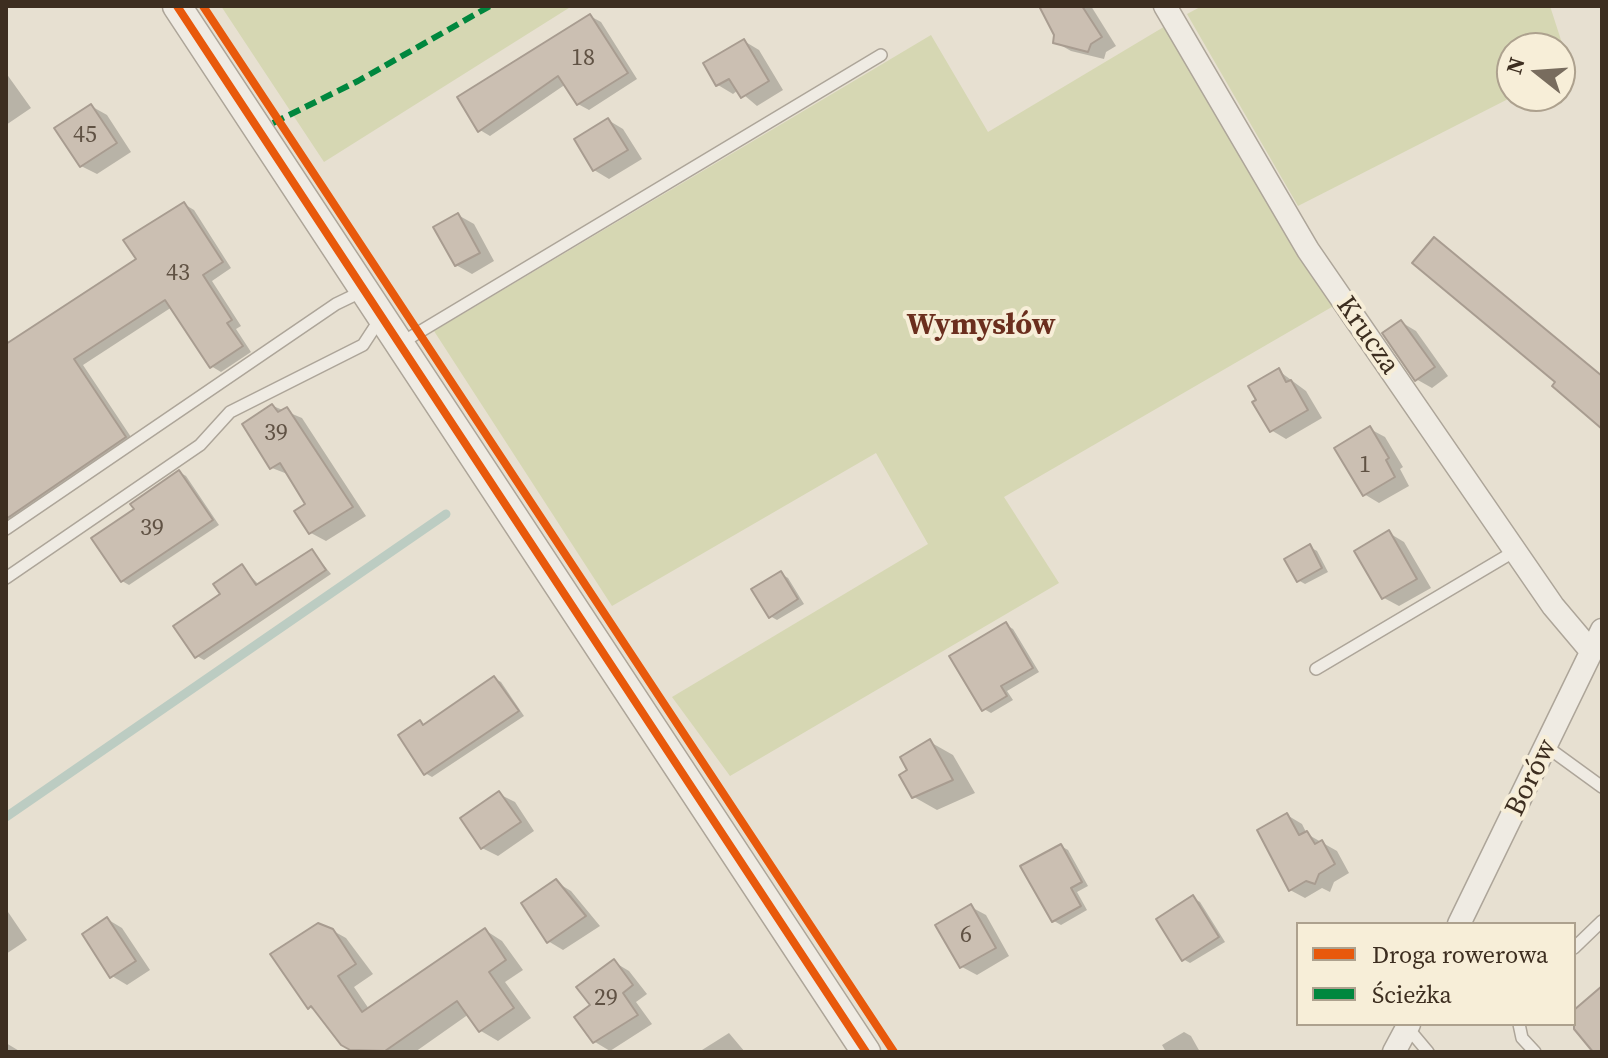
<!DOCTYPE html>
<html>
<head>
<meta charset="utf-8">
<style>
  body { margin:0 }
  #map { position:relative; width:1608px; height:1058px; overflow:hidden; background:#e7e0d1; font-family:"Source Serif 4",serif }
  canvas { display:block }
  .frame { position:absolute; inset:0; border:8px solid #3d2e20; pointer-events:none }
  .legend { position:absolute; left:1296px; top:922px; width:280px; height:104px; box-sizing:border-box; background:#f7eed8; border:2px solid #ada18e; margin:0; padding:10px 14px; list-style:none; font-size:24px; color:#3d2e20 }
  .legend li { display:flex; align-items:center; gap:16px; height:40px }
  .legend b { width:40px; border:2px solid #ada18e }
  .north { position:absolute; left:1496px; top:32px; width:80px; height:80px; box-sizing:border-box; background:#f7eed8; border:2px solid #ada18e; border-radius:50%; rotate:287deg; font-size:22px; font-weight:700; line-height:32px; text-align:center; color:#3d2e20 }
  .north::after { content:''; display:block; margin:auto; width:28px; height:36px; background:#786c5e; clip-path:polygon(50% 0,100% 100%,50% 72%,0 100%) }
</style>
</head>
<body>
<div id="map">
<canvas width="1608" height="1058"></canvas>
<div class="frame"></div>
<ul class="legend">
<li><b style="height:10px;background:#e8590c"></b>Droga rowerowa</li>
<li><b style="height:10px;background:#00873e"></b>Ścieżka</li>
</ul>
<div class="north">N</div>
</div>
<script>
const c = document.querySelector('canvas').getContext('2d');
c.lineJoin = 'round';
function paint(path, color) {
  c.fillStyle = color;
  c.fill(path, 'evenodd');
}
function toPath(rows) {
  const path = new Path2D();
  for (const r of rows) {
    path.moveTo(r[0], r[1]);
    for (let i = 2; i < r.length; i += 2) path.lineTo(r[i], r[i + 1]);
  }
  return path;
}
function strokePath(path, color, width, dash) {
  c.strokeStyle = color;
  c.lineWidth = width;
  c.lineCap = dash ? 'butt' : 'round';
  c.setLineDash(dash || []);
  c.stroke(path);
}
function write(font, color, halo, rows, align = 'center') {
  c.font = font + ' "Source Serif 4",serif';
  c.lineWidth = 8;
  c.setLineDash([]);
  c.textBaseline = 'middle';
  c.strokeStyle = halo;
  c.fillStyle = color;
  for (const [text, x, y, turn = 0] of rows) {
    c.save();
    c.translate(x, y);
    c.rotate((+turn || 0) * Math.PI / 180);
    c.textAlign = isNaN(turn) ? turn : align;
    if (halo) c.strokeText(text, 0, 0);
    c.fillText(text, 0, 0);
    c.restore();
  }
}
const green = toPath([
  [221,6,572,6,324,162],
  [1202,6,1550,6,1570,68,1560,73,1560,48,1512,48,1514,96,1298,206,1187,14],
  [1167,25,1337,304,1004,497,1059,583,730,776,672,697,928,544,876,453,612,606,434,331,931,35,988,132]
]);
const shadow = toPath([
  [1041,6,1091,6,1116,46,1106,52,1104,59,1071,51,1055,42,1056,35],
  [590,16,601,22,637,79,589,110,578,104,566,84,490,136,480,130],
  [744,41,759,50,783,90,757,106,738,90,733,94,718,85],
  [6,73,31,108,6,125],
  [91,106,107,115,131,152,97,174,81,166],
  [608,120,623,129,642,159,609,179,594,170],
  [184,204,194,210,231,268,212,281,241,326,236,329,251,352,221,372,211,366,172,307,83,365,135,443,6,533,6,347,138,260],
  [458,215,474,224,494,261,472,274,456,265],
  [1401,322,1416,331,1448,376,1432,388,1416,379],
  [1279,371,1306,391,1322,418,1286,439,1271,430],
  [273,406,302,418,366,516,326,541,311,533,308,505,290,475,272,468],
  [1370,429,1385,437,1403,467,1400,469,1409,486,1379,503,1364,494],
  [179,472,186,476,219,525,129,585,122,581,136,510],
  [1389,533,1404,542,1431,588,1399,606,1384,598],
  [1310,547,1317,551,1328,572,1305,584,1298,580],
  [312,551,331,574,204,660,197,656,242,567,259,585],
  [781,574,788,578,804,604,777,620,770,616],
  [1006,625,1013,629,1039,672,1007,691,1013,700,991,713,984,709],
  [494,678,501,682,524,716,432,777,425,773,420,722,426,726],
  [930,742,953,755,975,793,937,810,914,797],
  [499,794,515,802,534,831,498,856,482,848],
  [1287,815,1302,824,1307,834,1337,851,1349,873,1334,882,1330,892,1322,888,1305,898,1290,890],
  [1061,846,1068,850,1088,886,1077,892,1087,910,1061,925,1054,921],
  [556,882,571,891,600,926,563,950,548,941],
  [1193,898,1200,902,1225,942,1190,963,1183,959],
  [971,907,986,915,1009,956,977,975,962,967],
  [6,909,27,940,6,954],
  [107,919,122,928,150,970,127,985,112,976],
  [328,928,346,938,373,974,354,987,369,1009,485,930,502,941,523,970,505,982,531,1018,498,1041,481,1031,469,1014,415,1052,358,1052,342,1043,319,1013,309,1007],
  [614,962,629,971,647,994,636,1002,652,1024,610,1051,595,1042,592,1006],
  [1184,1032,1191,1036,1200,1052,1166,1052,1162,1045],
  [729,1033,745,1052,704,1052,702,1050],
  [6,1043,21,1052,6,1052]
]);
const stream = toPath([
  [6,817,446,514]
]);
const building = toPath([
  [1039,6,1082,6,1102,37,1091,44,1088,52,1053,43,1054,35,1039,6],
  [590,14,628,73,577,105,558,76,478,132,457,97,590,14],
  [744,39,769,81,741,98,729,79,716,86,703,63,744,39],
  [91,104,117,143,80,167,54,128,91,104],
  [608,118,628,150,593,171,574,139,608,118],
  [184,202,223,262,203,275,232,320,227,323,243,346,210,368,165,300,74,359,126,437,6,519,6,344,136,259,123,240,184,202],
  [458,213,480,253,455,266,433,227,458,213],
  [1434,237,1602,376,1602,429,1552,386,1555,382,1412,263,1434,237],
  [1401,320,1435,367,1415,381,1382,333,1401,320],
  [1279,368,1286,382,1291,380,1308,410,1270,432,1252,402,1256,400,1248,386,1279,368],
  [272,404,278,412,287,407,353,507,309,534,294,511,305,504,280,463,270,469,242,424,272,404],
  [1370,426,1389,458,1386,460,1395,477,1363,496,1334,448,1370,426],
  [179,470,213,520,121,582,91,538,134,509,130,504,179,470],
  [1389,530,1417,579,1382,599,1354,551,1389,530],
  [1310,544,1322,568,1297,582,1284,559,1310,544],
  [312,549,326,570,195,658,173,626,220,594,213,584,242,564,256,585,312,549],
  [781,571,798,599,769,618,751,589,781,571],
  [1006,622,1033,668,1001,686,1007,696,982,711,949,656,1006,622],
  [494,676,519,711,424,775,398,735,420,720,423,725,494,676],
  [930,739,953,780,912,798,899,775,907,770,900,757,930,739],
  [499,791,521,822,481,849,460,818,499,791],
  [1287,813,1299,835,1307,831,1315,844,1322,840,1335,864,1319,874,1315,884,1306,881,1289,891,1257,830,1287,813],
  [1061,844,1082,882,1071,888,1081,906,1052,922,1020,866,1061,844],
  [556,879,586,916,547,943,521,903,556,879],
  [1193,895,1219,937,1182,961,1156,919,1193,895],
  [971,904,996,948,960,968,935,925,971,904],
  [107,917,136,961,110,978,82,934,107,917],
  [318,923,333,929,356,964,338,976,362,1012,485,928,506,960,489,972,514,1008,479,1032,457,1001,385,1051,350,1050,341,1045,311,1006,308,1009,270,954,318,923],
  [614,959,633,985,623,993,638,1015,593,1043,574,1017,590,1005,576,987,614,959],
  [1602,986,1602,1052,1593,1052,1574,1029,1574,1010,1602,986]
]);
const service = toPath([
  [401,343,881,55],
  [6,529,336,304,365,290],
  [6,578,200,445,230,412,363,345,380,319],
  [1316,669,1515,551],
  [1547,747,1602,787],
  [1574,948,1602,921],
  [1519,1024,1522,1038,1535,1052],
  [1407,1027,1428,1052]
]);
const minor = toPath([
  [1165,6,1308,250,1553,606,1591,651],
  [1459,924,1602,630],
  [1394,1052,1409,1024]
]);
const tertiary = toPath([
  [177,6,866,1052]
]);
const quiet = toPath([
  [273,123,358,81,490,6]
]);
const cycleway = toPath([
  [177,6,866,1052],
  [203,6,894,1052]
]);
const numberNames = [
  ["18",583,59],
  ["45",85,136],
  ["43",178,274],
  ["39",276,434],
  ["1",1365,466],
  ["39",152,529],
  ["6",966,936],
  ["29",606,999]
];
const streetNames = [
  ["Krucza",1367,336,55],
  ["Borów",1532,778,-64]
];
const neighbourhoodNames = [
  ["Wymysłów",981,326]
];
paint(green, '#d6d7b3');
paint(shadow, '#0003');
strokePath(stream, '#bcccc2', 9);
paint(building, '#cbbfb2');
strokePath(building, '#a89c90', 2);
strokePath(service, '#ada599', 14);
strokePath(minor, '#ada599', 25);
strokePath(tertiary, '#ada599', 31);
strokePath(service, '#efebe3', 11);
strokePath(minor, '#efebe3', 22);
strokePath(tertiary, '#efebe3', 28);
strokePath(quiet, '#00873e', 6, [12, 6]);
strokePath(cycleway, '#e8590c', 8);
write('24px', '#605244', null, numberNames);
write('28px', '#3d2e20', '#f7eed8', streetNames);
write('bold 30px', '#6b2e1e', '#f7eed8', neighbourhoodNames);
</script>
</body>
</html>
